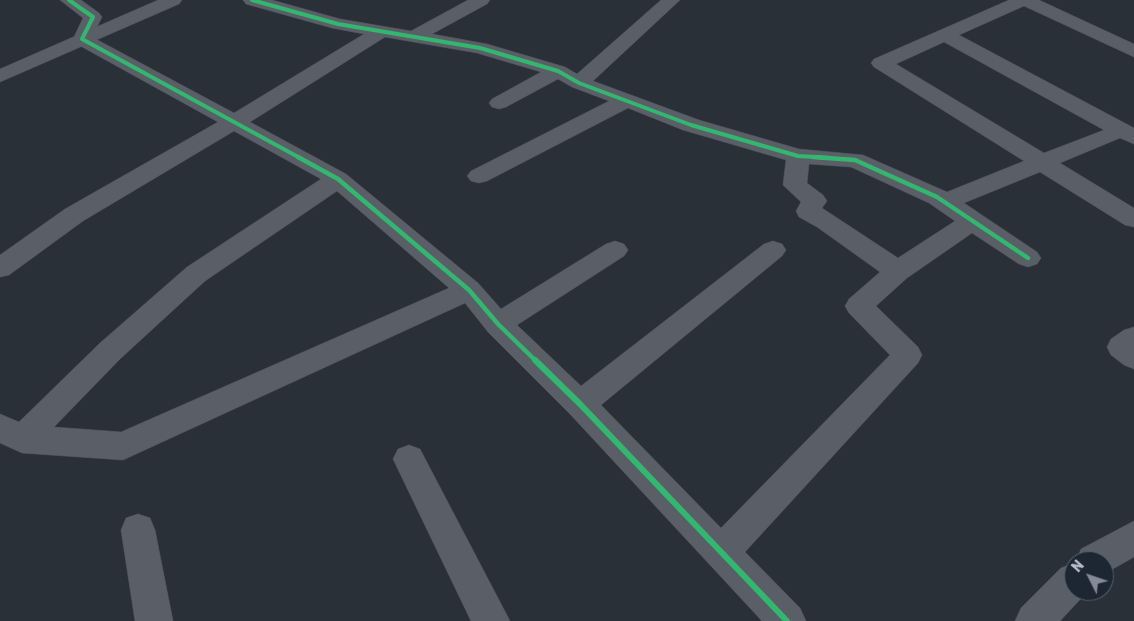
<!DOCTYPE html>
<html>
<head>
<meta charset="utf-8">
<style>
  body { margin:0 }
  #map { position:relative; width:1134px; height:621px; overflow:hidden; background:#2a3038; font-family:Rubik,sans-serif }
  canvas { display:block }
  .north { position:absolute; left:1064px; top:551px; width:50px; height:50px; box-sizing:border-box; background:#1d2633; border:1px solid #59626f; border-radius:50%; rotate:311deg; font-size:14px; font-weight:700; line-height:20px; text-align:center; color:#b4bcc9 }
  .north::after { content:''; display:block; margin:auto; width:18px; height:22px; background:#848b96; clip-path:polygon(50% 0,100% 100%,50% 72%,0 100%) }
</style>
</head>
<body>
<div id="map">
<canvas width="1134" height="621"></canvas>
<div class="north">N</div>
</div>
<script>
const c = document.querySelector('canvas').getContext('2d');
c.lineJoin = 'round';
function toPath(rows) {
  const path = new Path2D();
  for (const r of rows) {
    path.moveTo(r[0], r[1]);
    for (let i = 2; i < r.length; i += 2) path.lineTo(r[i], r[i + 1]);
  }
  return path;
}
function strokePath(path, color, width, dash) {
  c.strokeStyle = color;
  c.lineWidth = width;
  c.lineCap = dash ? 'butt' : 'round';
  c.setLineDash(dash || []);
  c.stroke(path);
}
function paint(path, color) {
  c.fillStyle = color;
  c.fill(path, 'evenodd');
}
const minor = toPath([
  [60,0,81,0,99,13,102,17,92,37,234,113,364,34,332,28,246,4,243,0,272,0,340,19,411,31,468,0,490,0,487,4,432,34,487,44,565,67,577,74,661,0,680,0,593,81,699,120,799,149,863,155,947,192,1024,161,874,67,871,63,874,59,1009,0,1039,0,1134,44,1134,57,1024,6,959,35,1134,128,1134,144,1120,138,1060,163,1134,208,1134,227,1125,225,1040,172,964,203,1037,252,1041,258,1037,264,1028,267,1019,264,972,233,907,278,876,306,918,347,922,355,918,363,745,552,800,608,806,621,762,621,569,413,488,332,465,303,123,460,22,453,0,443,0,414,19,422,100,343,187,267,321,179,234,131,83,221,9,275,0,277,0,255,65,209,218,122,75,43,73,39,83,18,60,0],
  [385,37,477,53,541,72,492,99,489,103,492,107,499,109,506,107,558,79,572,87,609,101,471,171,467,176,471,181,479,183,487,181,628,108,683,130,786,160,783,185,801,202,796,211,799,217,817,227,880,272,849,299,845,306,849,313,890,355,721,528,601,405,782,256,786,250,782,244,773,241,764,244,581,386,517,325,624,256,628,250,624,244,615,241,606,244,501,309,478,283,346,174,250,122,385,37],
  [944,42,1104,130,1044,153,896,64,944,42],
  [809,164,851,167,929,203,955,221,898,258,822,208,827,201,823,195,807,183,809,164],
  [337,191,449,288,121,432,54,427,120,359,205,281,337,191],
  [1134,327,1134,369,1124,365,1111,355,1107,347,1111,339,1124,330,1134,327],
  [409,445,420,449,510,621,471,621,393,459,398,449,409,445],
  [138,514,150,518,155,530,173,621,135,621,121,530,126,518,138,514],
  [1134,521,1134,557,1104,574,1104,561,1076,561,1081,549,1134,521],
  [1074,563,1074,591,1088,591,1060,621,1015,621,1021,608,1061,568,1074,563]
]);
const tertiary = toPath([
  [158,0,182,0,179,4,0,82,0,69,158,0]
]);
const cyclewayFar2 = toPath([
  [69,0,93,17,82,39,300,158],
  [252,0,338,24,480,48,558,71,579,83,691,125,798,156,831,158]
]);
const cyclewayFar1 = toPath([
  [298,157,338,179,469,290,498,324,536,361],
  [813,157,855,160,937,197,1028,258]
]);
const cycleway = toPath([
  [535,360,580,404,787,621]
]);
strokePath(minor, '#484c53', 1);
strokePath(tertiary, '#484c53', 1);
paint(minor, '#5a5e66');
paint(tertiary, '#5a5e66');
strokePath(cyclewayFar2, '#33b770', 4);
strokePath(cyclewayFar1, '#33b770', 4.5);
strokePath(cycleway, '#33b770', 6);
</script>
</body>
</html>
